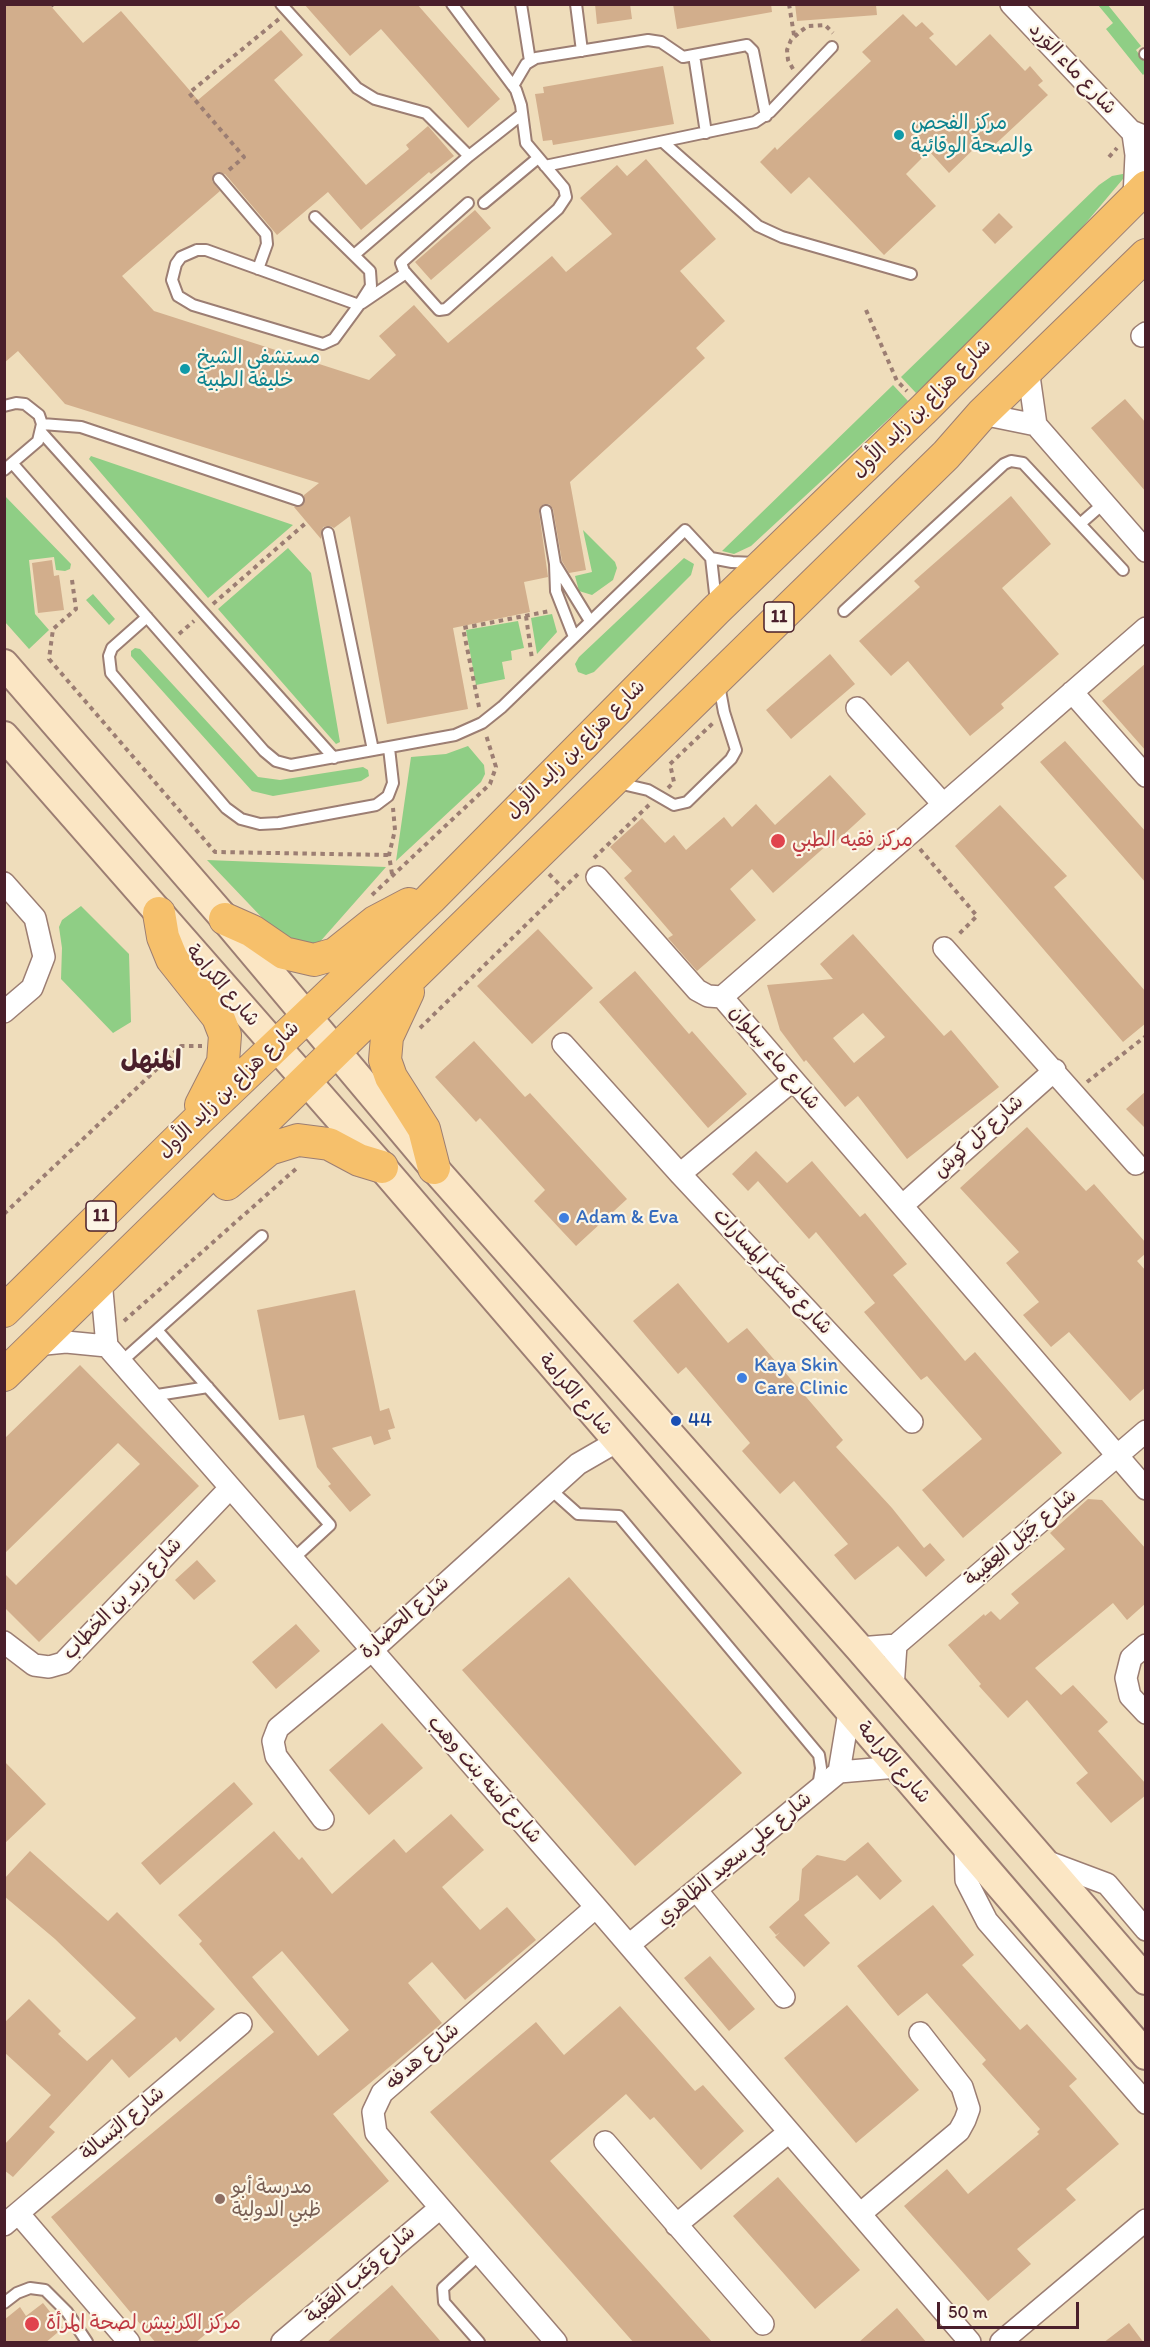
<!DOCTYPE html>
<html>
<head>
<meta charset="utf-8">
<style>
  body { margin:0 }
  #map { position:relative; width:1150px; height:2347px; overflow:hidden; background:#efddbb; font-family:Itim,sans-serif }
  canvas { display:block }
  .frame { position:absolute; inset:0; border:6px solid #4a1f2b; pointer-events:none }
  .scale { position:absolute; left:937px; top:2302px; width:142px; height:27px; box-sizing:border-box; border:3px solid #4a1f2b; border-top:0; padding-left:8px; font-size:18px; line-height:21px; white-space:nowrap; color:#4a1f2b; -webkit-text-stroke:4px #fcf5e5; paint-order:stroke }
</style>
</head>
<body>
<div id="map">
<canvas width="1150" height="2347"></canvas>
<div class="frame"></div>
<div class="scale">50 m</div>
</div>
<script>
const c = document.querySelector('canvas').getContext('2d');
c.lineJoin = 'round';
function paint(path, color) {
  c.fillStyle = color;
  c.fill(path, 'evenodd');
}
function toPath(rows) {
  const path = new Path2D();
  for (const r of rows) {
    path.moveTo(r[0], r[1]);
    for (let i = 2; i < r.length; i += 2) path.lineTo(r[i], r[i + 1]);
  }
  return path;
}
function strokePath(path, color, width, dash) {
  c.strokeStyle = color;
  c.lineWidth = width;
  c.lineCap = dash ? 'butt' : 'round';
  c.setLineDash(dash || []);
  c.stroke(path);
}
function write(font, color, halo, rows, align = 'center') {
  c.font = font + ' Itim,"Playpen Sans Arabic",sans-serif';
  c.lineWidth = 4.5;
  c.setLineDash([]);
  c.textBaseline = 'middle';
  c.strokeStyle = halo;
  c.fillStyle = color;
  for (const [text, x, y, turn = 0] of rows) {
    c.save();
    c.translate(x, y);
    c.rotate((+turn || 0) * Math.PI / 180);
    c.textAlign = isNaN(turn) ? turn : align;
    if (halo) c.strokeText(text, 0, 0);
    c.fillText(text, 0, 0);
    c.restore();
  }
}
const green = toPath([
  [1098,5,1108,5,1141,46,1136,50,1145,62,1145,73,1143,75,1106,29,1113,23],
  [1128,173,1037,281,916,393,901,377,1099,185,1112,176],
  [893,385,908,401,751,546,734,554,722,551],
  [91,456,293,525,208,598,89,459],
  [4,495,71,564,70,569,65,571,56,570,54,557,29,560,35,614,49,630,29,649,5,622],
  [583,530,615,562,617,568,613,580,592,595,579,591,575,576,592,572],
  [288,548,311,573,340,742,336,744,218,609],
  [684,558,694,564,691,575,594,672,586,675,578,672,575,664,579,657],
  [93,594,115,619,109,625,86,600],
  [552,614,557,632,537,654,531,618],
  [518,621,524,648,511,651,512,660,502,662,505,679,476,685,466,630],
  [135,648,140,649,258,777,280,780,363,767,368,770,369,776,361,781,273,796,252,791,131,656,131,651],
  [468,746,484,765,485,774,481,782,396,861,411,757,446,754],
  [207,860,386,867,318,944,290,947],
  [81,906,129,954,131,1022,113,1033,61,979,62,948,59,927,62,920]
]);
const building = toPath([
  [4,4,49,4,83,43,121,11,198,100,281,30,303,55,274,80,366,185,409,149,406,145,428,126,454,156,431,174,429,172,361,230,328,192,277,235,225,174,215,173,212,181,220,191,122,276,154,311,369,380,396,355,379,336,414,305,448,343,552,256,566,272,612,234,580,198,617,165,627,176,646,159,716,239,680,271,725,321,696,348,705,358,570,482,586,570,569,573,562,561,553,509,549,504,544,504,539,512,548,577,524,582,530,612,453,628,468,709,387,724,350,516,334,528,330,526,323,527,321,539,294,507,303,505,304,495,319,483,65,404,18,351,4,363],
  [304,4,417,4,500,99,468,128,381,29,350,56],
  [595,4,630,4,632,19,597,24],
  [673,4,771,4,772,12,677,29],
  [795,4,876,5,877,15,797,21],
  [903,14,916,27,922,22,934,34,929,38,956,66,990,34,1025,71,1030,66,1043,81,1038,85,1048,95,987,152,979,144,949,173,929,151,906,174,936,206,884,255,809,177,791,194,760,162,775,147,777,150,871,61,862,52],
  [663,66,674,124,553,145,552,140,543,141,535,94,544,93,543,87],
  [475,210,491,228,431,280,415,262],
  [999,213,1013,227,995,244,982,230],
  [1125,399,1146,423,1146,492,1091,428],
  [1011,496,1051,544,1002,588,1059,654,1001,704,1004,708,970,736,908,661,891,676,859,641,920,587,914,581],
  [52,560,54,576,59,575,64,610,38,613,32,563],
  [830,654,855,684,791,739,766,710],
  [1146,663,1146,751,1102,701],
  [1065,741,1146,832,1146,883,1040,762],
  [830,775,866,814,829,848,827,845,773,893,752,869,730,889,756,920,697,971,668,938,673,935,624,878,632,871,610,847,642,818,665,843,674,835,686,850,724,817,732,827,756,804,775,825],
  [1000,805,1067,876,1054,887,1146,992,1146,1023,1123,1042,955,846],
  [538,929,593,988,532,1044,477,986],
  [853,934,944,1036,951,1030,999,1087,907,1159,858,1096,845,1107,806,1060,804,1062,780,1030,767,985,833,979,820,964],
  [863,1013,885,1037,854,1063,833,1038],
  [635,971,689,1034,692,1031,747,1094,708,1128,599,1002],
  [474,1041,525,1097,530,1093,627,1199,576,1246,534,1201,545,1190,480,1118,476,1122,435,1077],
  [1146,1091,1146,1129,1126,1109],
  [1027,1127,1086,1191,1094,1184,1146,1243,1146,1253,1137,1261,1146,1271,1146,1387,1130,1401,1069,1332,1051,1347,1023,1315,1039,1302,1006,1263,1019,1252,960,1188],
  [756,1151,787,1183,812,1161,860,1217,865,1213,907,1264,893,1275,965,1361,975,1352,1062,1453,963,1538,922,1490,982,1439,927,1376,921,1380,864,1312,875,1303,816,1232,809,1239,758,1181,748,1191,732,1174],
  [678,1283,728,1343,747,1328,843,1440,836,1447,892,1508,924,1548,930,1543,945,1560,926,1577,898,1546,855,1580,834,1555,848,1544,794,1481,780,1494,742,1451,750,1443,686,1367,678,1374,633,1321],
  [355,1290,380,1411,389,1408,395,1428,388,1430,391,1439,374,1445,371,1436,332,1448,371,1495,350,1512,328,1486,331,1484,317,1467,304,1415,279,1420,257,1310],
  [80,1365,199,1486,39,1642,4,1607,4,1573,16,1585,140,1464,118,1443,4,1554,4,1439],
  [1088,1499,1102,1500,1146,1549,1146,1603,1127,1620,1113,1603,1035,1668,1061,1695,1073,1685,1108,1722,1098,1731,1146,1784,1146,1795,1111,1823,1076,1783,1088,1773,1027,1700,1008,1718,979,1686,981,1684,948,1645,984,1614,985,1616,991,1611,1000,1620,1019,1603,1011,1594,1065,1549,1050,1533],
  [197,1560,216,1581,194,1600,175,1580],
  [569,1577,742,1773,635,1866,462,1670],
  [296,1624,320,1651,276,1689,252,1662],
  [382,1723,423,1768,369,1815,329,1770],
  [4,1761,46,1804,4,1844],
  [234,1782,253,1804,160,1885,141,1863],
  [451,1814,484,1850,442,1887,480,1930,507,1907,536,1940,465,2000,432,1962,408,1983,442,2023,333,2114,389,2181,195,2343,156,2343,51,2217,274,2032,199,1944,202,1941,178,1915,274,1831,299,1860,302,1857,332,1894,394,1839,406,1853],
  [282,1951,349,2030,318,2056,252,1977],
  [868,1842,902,1881,880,1900,857,1875,804,1915,830,1943,804,1967,775,1937,780,1932,776,1935,769,1927,799,1900,802,1869,817,1855,845,1861],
  [30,1851,108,1921,117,1912,215,2009,180,2042,176,2037,129,2078,112,2059,49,2127,55,2132,13,2177,4,2170,4,2145,51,2095,4,2052,4,2023,29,1999,61,2031,58,2034,87,2061,136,2018,55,1939,4,1896,4,1879],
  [933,1905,974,1955,962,1965,1020,2030,1027,2024,1077,2079,1069,2086,1119,2144,1066,2189,1076,2200,1017,2249,1031,2264,988,2301,904,2206,947,2169,968,2194,1039,2134,1037,2132,1040,2129,982,2064,986,2060,927,1993,898,2016,857,1966],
  [710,1956,755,2009,729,2031,684,1978],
  [847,2005,919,2090,856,2143,784,2058],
  [620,2006,695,2091,703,2085,744,2131,701,2170,654,2117,650,2120,626,2094,550,2161,713,2343,634,2343,430,2112,536,2022,564,2055],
  [778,2177,860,2270,815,2309,733,2216],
  [392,2285,442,2343,326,2343],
  [43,2303,63,2328,45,2343,4,2343,4,2320,20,2307,26,2316],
  [897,2308,927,2343,858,2343],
  [1129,2323,1144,2343,1103,2343]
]);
const path = toPath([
  [789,4,794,35],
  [51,6,53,4],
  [793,69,788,60,787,50,791,40,801,31,808,26,825,25,833,33],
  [1109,157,1117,148],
  [229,170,244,157,189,93,279,19],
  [866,310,897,381,907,391],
  [72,580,76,609,53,629,49,659,215,852,389,855],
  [213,604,307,522],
  [526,616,532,659],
  [179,634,194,621],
  [479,707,463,628,550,611],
  [668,788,674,782,670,764,713,723],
  [920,849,977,916,957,936],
  [594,858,649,805],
  [392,874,389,855,395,830,393,808],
  [549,874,563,888],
  [372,895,490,784,496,767,486,735],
  [420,1028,578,874],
  [1087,1082,1146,1036],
  [4,1214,181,1046,202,1046],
  [124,1321,298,1167]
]);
const lane = toPath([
  [281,4,357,88,375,99,426,113,469,156],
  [452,4,516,90,521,105,526,143,564,188,566,197,558,209,446,309,439,310,404,271,401,263,468,203],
  [521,4,530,61],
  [576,4,582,51],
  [1145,54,1146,54],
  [694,55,706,133],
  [513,86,526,64,536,58,648,40,661,42,683,57,747,45,753,51,766,116],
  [663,142,758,226,782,237,911,274],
  [545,166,755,122,770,112,832,47],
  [219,179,266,234,267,244,258,269],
  [484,203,538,158],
  [315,217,370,271,371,286,359,305],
  [197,250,206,250,359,305,334,339,323,344,193,305,178,296,172,280,176,264,181,257,197,250],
  [354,255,469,156,521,115],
  [362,303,406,273],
  [4,406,16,403,25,404,39,415,42,424,38,441,4,470],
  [42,424,81,427,298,500],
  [42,433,334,758],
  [13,464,264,751,276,761,291,765,455,735,482,723,502,707,685,530,711,558,732,562,755,563],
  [546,511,555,564,556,591,574,637],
  [1080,524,1104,503],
  [328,533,373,750],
  [711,558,716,602],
  [555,564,590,621],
  [844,611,1004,464,1011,461,1023,463,1123,570],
  [147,617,112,648,109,656,111,673,226,808,241,819,260,824,279,823,376,805,388,796,393,783,389,748],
  [618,783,648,790,674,805,687,802,731,759,736,750,724,712,719,685],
  [157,1330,330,1525,292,1560],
  [121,1362,262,1236],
  [151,1396,208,1387],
  [550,1489,578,1514,619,1516,819,1755,821,1768,818,1787],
  [4,2303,17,2293,30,2288,45,2290,67,2312,87,2342],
  [479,2342,444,2302,443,2288,480,2254]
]);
const street = toPath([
  [1011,4,1131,131,1146,137],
  [1133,134,1136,155,1134,198],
  [1142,336,1146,333],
  [1028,369,1036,425,1146,551],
  [982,414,1036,425],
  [1072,692,1146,776],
  [857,708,943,804],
  [597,877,697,990,708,996,722,997],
  [4,883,35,918,44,957,32,988,4,1012],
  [944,948,1136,1164],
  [722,997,1146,1489],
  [722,997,1146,628],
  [563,1044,680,1174,912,1422],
  [680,1174,792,1081],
  [903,1205,1055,1070],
  [101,1280,107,1346,596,1907,970,2342],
  [35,1345,66,1342,107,1346],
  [4,1642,34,1665,49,1667,63,1663,230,1488],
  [1146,1645,1131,1658,1126,1678,1130,1696,1146,1713],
  [859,1648,896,1645,1146,1431],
  [893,1688,896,1645],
  [839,1772,849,1712],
  [323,1819,276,1756,273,1741,278,1728,371,1651,578,1464,616,1442],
  [965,1846,966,1880,987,1921,1146,2103],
  [1043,1860,1107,1884,1146,1930],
  [697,1891,784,1997],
  [629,1945,839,1772,897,1767],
  [605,2142,763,2324],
  [18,2213,129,2342],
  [860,2214,959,2131,965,2120,969,2109,962,2087,920,2033],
  [4,2225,241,2024],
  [676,2225,789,2132],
  [282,2342,440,2208],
  [556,2342,376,2133,373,2112,382,2093,596,1907],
  [1001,2342,1146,2220]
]);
const secondary = toPath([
  [4,664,225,919,434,1168,859,1648,1146,1980],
  [4,736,382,1167,1146,2055]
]);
const primary = toPath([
  [159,913,163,937,172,959,218,1017,225,1035,223,1062,201,1105],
  [225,919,252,931,284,953,314,960,335,954,375,922,409,904],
  [408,992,387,1037,385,1060,391,1077,424,1129,434,1168],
  [227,1184,269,1149,298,1140,329,1144,359,1160,382,1167],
  [4,1311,197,1121,430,899,716,610,924,409,1146,187],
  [4,1375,946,455,982,414,1146,255]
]);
const markers = [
  [899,135,6,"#0f9aa8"],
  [185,369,6,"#0f9aa8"],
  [778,841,8,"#e0444e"],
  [564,1218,6,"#3f7fe0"],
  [742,1378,6,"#3f7fe0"],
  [676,1421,6,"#1a4fb4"],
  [220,2199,6,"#8d6e63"],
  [32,2324,8,"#e0444e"]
];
const shields = [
  [779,617,30],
  [101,1216,30]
];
const shieldNames = [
  ["11",779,617],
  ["11",101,1216]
];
const streetNames = [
  ["شارع ماء الوَرد",1072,69,47],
  ["شارع هزاع بن زايد الأول",922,409,-45],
  ["شارع هزاع بن زايد الأول",576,750,-45],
  ["شارع الكرامة",222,986,49],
  ["شارع ماء سِلوان",774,1058,50],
  ["شارع هزاع بن زايد الأول",229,1090,-44],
  ["شارع تل كوش",979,1137,-42],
  ["شارع مَسكَر المِسارات",772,1272,47],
  ["شارع الكرامة",575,1395,49],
  ["شارع جَبَل العِقيبة",1021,1538,-40],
  ["شارع زيد بن الخطاب",123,1599,-46],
  ["شارع الحضارة",405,1618,-42],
  ["شارع الكرامة",893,1763,49],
  ["شارع آمنه بنت وهب",484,1780,49],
  ["شارع علي سعيد الظاهري",735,1859,-40],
  ["شارع هدفه",423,2057,-41],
  ["شارع البَسالة",123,2124,-40],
  ["شارع وَعَب العَقَبة",361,2275,-41]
];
const cultureNames = [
  ["مركز الفحص",911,124],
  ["والصحة الوقائية",911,147],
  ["مستشفي الشيخ",197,358],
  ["خليفة الطبية",197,381]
];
const healthNames = [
  ["مركز فقيه الطبي",792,841],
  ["مركز الكرنيش لصحة المرأة",46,2324]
];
const shopNames = [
  ["Adam & Eva",576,1218],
  ["Kaya Skin",754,1366],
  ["Care Clinic",754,1389]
];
const transitNames = [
  ["44",688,1421]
];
const educationNames = [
  ["مدرسة أبو",232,2188],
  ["ظبي الدولية",232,2211]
];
const districtNames = [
  ["المنهل",151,1061]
];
paint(green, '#8fce85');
paint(building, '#d2ae8c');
strokePath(lane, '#9c7e73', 14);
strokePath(street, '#9c7e73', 24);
strokePath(secondary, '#9c7e73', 32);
strokePath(primary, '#9c7e73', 34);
strokePath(path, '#9c7e73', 4, [4.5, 4.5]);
strokePath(lane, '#fff', 10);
strokePath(street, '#fff', 21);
strokePath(secondary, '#fbe6c4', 28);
strokePath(primary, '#f6c06b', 32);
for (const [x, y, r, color] of markers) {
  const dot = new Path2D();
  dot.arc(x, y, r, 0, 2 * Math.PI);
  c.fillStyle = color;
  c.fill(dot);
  strokePath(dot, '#fcf5e5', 2);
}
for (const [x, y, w] of shields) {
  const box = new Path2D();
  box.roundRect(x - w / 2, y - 15, w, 30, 4.5);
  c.fillStyle = '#fcf5e5';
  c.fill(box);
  strokePath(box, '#4a1f2b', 1.5);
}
write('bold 18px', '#4a1f2b', null, shieldNames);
write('20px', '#4a1f2b', '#fcf5e5', streetNames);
write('20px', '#0d838f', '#fcf5e5', cultureNames, 'left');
write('20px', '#be3a42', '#fcf5e5', healthNames, 'left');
write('20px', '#366cbe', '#fcf5e5', shopNames, 'left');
write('20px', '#164399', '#fcf5e5', transitNames, 'left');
write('20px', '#785e54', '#fcf5e5', educationNames, 'left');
write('bold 26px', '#4a1f2b', '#fcf5e5', districtNames);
</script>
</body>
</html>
